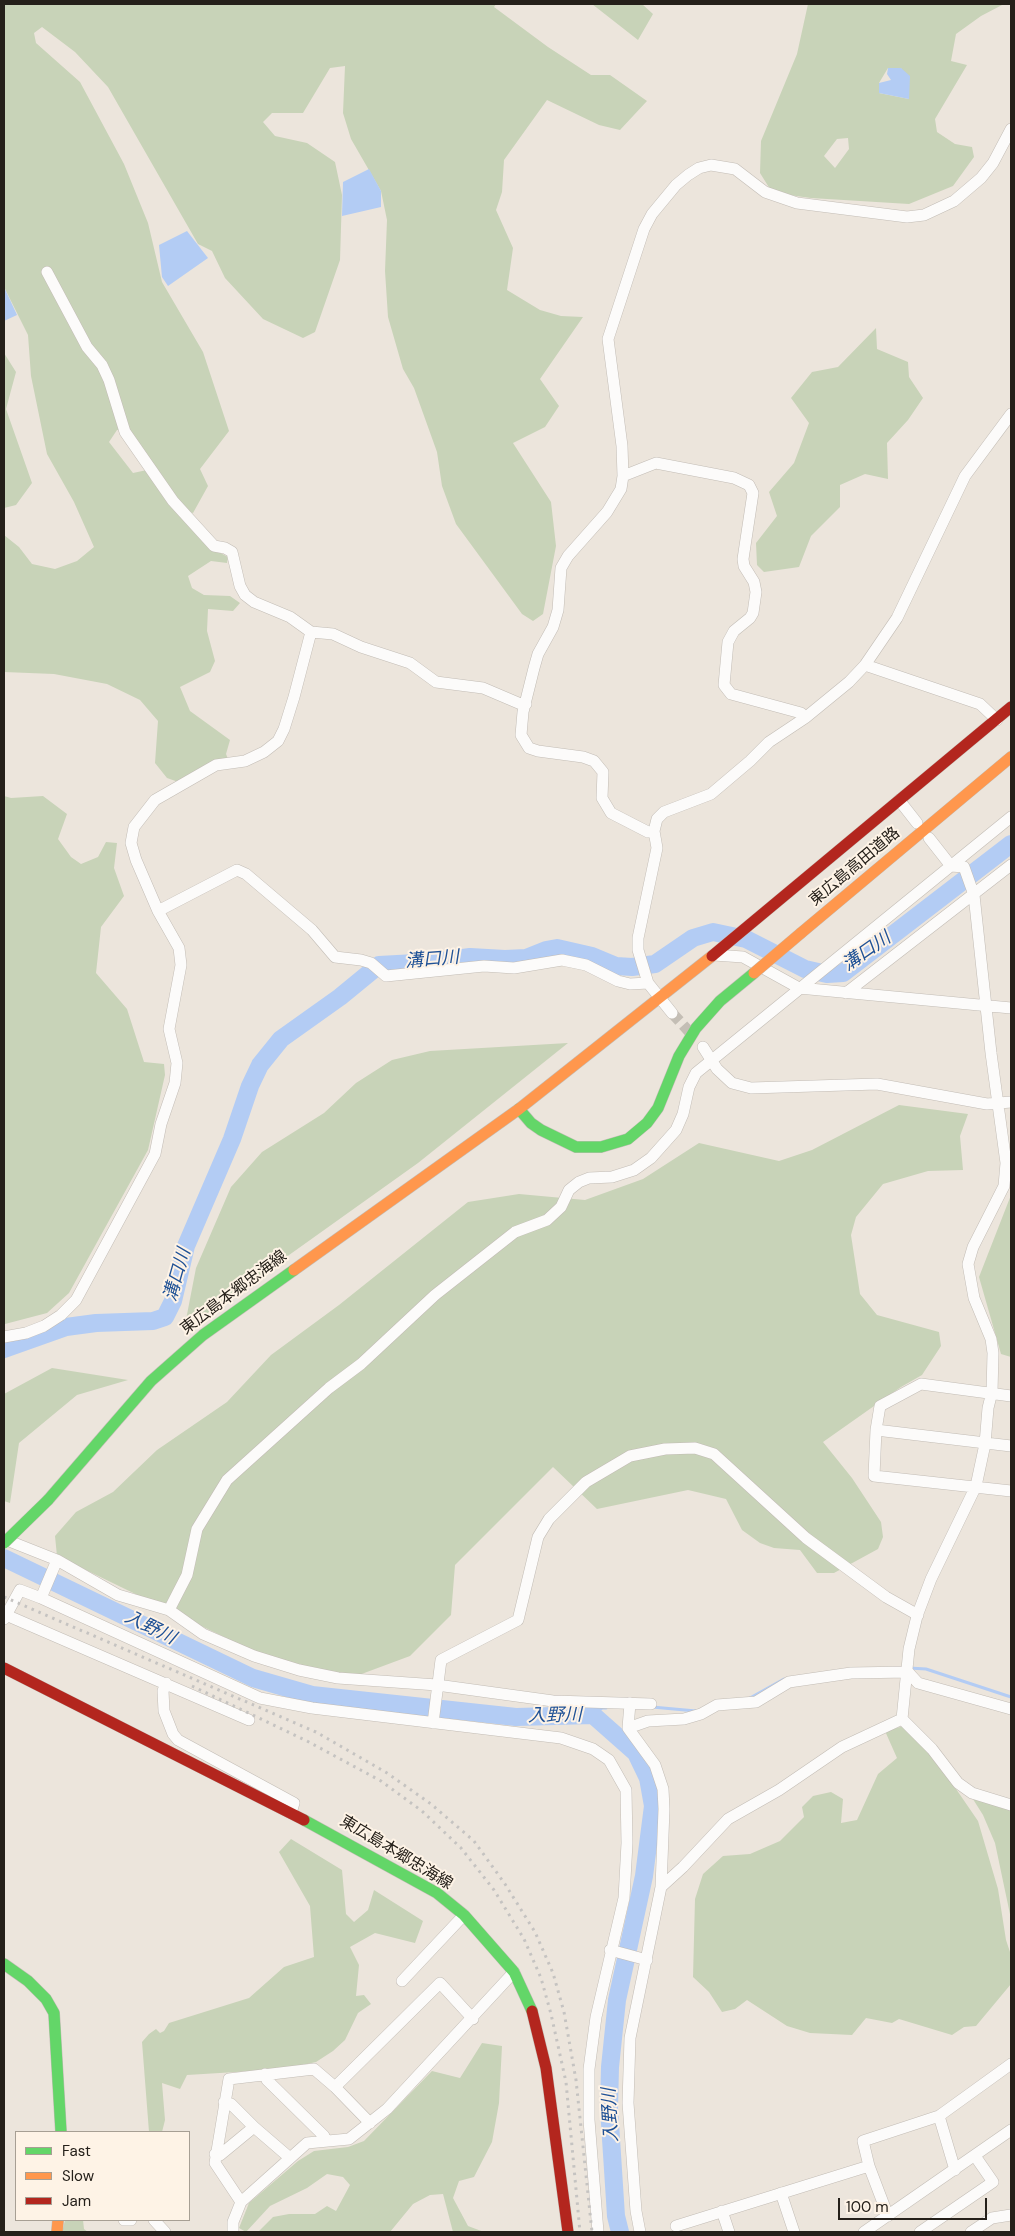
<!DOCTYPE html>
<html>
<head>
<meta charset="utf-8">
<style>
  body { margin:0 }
  #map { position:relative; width:1015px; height:2236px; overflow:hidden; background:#ece5dc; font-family:"DM Sans",sans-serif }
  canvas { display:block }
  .frame { position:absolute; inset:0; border:5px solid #25201a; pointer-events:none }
  .legend { position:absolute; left:15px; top:2131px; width:175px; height:90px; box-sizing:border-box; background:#fef3e6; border:1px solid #a79f94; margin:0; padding:6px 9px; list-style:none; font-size:15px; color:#25201a }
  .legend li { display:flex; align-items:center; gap:10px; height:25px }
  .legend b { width:25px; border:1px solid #a79f94 }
  .scale { position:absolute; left:838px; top:2198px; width:149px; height:22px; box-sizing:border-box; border:2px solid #25201a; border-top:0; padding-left:6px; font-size:15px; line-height:18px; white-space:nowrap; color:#25201a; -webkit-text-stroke:4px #fef3e6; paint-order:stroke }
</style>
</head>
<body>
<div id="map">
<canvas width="1015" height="2236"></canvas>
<div class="frame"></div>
<ul class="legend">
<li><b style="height:6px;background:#63d668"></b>Fast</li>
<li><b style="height:6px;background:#ff974d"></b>Slow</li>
<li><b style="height:6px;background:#b3261e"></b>Jam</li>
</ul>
<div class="scale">100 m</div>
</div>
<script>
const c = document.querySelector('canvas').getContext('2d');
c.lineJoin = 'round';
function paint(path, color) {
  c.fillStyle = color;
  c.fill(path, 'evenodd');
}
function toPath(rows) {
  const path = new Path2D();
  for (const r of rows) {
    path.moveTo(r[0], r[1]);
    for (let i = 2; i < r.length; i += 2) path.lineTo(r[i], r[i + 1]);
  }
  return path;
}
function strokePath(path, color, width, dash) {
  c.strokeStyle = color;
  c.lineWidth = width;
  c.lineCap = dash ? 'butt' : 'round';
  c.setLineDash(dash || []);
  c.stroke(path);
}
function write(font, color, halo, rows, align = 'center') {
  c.font = font + ' "DM Sans","Noto Sans JP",sans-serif';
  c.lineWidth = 4;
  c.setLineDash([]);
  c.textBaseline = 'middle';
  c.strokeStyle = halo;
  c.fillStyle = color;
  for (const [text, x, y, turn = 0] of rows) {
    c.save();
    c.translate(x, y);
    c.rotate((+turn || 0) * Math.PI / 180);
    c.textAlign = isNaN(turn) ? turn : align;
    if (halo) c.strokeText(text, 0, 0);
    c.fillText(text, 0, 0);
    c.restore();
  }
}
const green = toPath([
  [4,4,496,4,494,7,548,47,591,75,610,75,647,101,620,130,599,125,547,100,504,160,502,192,496,210,513,248,507,290,540,310,561,316,583,317,540,379,559,406,545,427,513,443,551,502,556,546,543,614,533,621,522,614,456,524,442,486,437,452,414,388,403,369,388,317,385,271,387,220,381,191,351,139,343,113,345,66,330,68,303,113,272,113,263,122,275,136,307,143,335,162,342,195,340,260,315,332,303,338,263,319,225,278,212,251,198,244,108,87,75,52,42,27,34,33,36,43,80,82,124,164,148,223,162,282,203,352,229,431,200,469,208,486,193,513,186,511,129,430,117,430,109,442,133,473,147,470,211,548,228,557,227,563,211,561,188,576,192,588,204,595,230,596,240,603,233,611,208,609,207,631,215,661,210,672,180,687,190,711,230,740,226,754,230,764,187,785,167,778,155,763,158,721,140,700,107,684,54,674,4,672,4,535,19,547,32,564,55,569,77,561,94,547,74,502,47,454,31,376,28,335,4,287],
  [592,4,642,4,653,14,638,40],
  [808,4,1004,4,981,16,956,34,951,61,967,65,935,119,937,132,955,144,972,147,974,157,953,186,909,204,811,198,789,195,770,189,760,173,761,141,797,54],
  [888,68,901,68,909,99,879,93,879,83],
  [848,138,849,149,835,168,824,156,837,139],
  [876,328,877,349,908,362,909,377,923,398,908,420,887,443,888,479,865,474,840,485,840,507,811,536,799,567,764,572,757,565,756,543,777,516,769,492,794,463,809,423,791,398,812,372,838,367],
  [4,353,16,372,6,409,32,483,16,505,4,508],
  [4,796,11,798,43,796,67,814,58,839,71,857,81,864,98,857,106,842,117,843,114,868,124,896,101,927,96,973,127,1009,144,1062,164,1064,165,1075,148,1150,69,1293,47,1313,5,1324],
  [568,1043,418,1163,184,1330,196,1268,231,1187,262,1152,324,1113,356,1083,392,1060,430,1051],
  [899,1105,968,1114,960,1136,963,1170,928,1171,883,1184,856,1217,851,1235,860,1294,877,1315,939,1332,941,1346,922,1375,901,1387,823,1442,852,1478,881,1522,883,1537,878,1549,834,1573,817,1573,800,1550,774,1548,760,1543,742,1530,726,1499,688,1490,597,1509,553,1467,455,1565,451,1615,410,1656,340,1682,253,1651,57,1556,55,1536,76,1512,113,1492,157,1450,227,1402,271,1355,339,1305,468,1202,519,1194,585,1200,643,1179,699,1143,779,1161,812,1150],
  [1011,1195,1011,1357,1001,1354,979,1277],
  [52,1368,128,1380,77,1395,19,1443,10,1503,4,1501,4,1394],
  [904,1726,930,1751,978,1821,998,1889,1006,1940,1011,1955,1011,1984,976,2026,964,2027,952,2035,899,2019,892,2023,866,2018,852,2035,810,2033,787,2026,747,2000,735,2009,722,2012,709,1992,693,1977,695,1899,703,1874,723,1856,750,1854,780,1841,804,1817,802,1807,813,1796,831,1792,843,1799,841,1823,857,1820,878,1774,897,1758,885,1731],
  [971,1796,1011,1810,1011,1919,995,1843,983,1815],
  [291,1839,342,1870,346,1914,354,1922,368,1910,374,1890,423,1921,415,1943,375,1933,350,1947,359,1965,356,1996,364,1995,371,2004,358,2013,345,2040,333,2051,316,2062,285,2069,187,2075,180,2089,162,2083,165,2120,162,2132,149,2132,142,2042,149,2034,156,2029,160,2033,164,2031,169,2023,249,1998,284,1967,314,1957,310,1906,279,1852],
  [482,2043,502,2046,499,2103,492,2142,474,2177,459,2181,453,2198,468,2226,484,2232,453,2232,443,2194,430,2195,413,2204,390,2232,258,2232,273,2217,289,2214,315,2214,327,2206,336,2211,350,2185,343,2177,327,2174,307,2188,270,2206,246,2232,239,2228,249,2203,298,2161,314,2151,348,2147,364,2141,432,2071,460,2078],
  [65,2220,83,2220,84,2229,88,2232,62,2232]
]);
const water = toPath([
  [888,68,901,68,910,76,909,99,879,93,879,83,891,80,887,74],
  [369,169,381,191,381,207,342,216,343,182],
  [187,231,208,258,168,286,162,277,159,245],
  [4,287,17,315,4,321]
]);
const stream = toPath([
  [909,1668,926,1669,1011,1697],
  [750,1698,784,1679],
  [652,1707,696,1711],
  [593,1715,602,1708,606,1708]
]);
const river = toPath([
  [4,1349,66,1327,96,1323,153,1321,165,1317,173,1301,186,1246,232,1139,250,1086,260,1065,281,1039,340,997,379,965,434,962,470,957,505,959,526,958,546,950,557,948,592,956,616,966,632,967,655,964,693,938,713,932,746,939,805,969,827,974,843,973,1011,844],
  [4,1558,253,1678,312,1695,516,1717,593,1715,636,1753,648,1778,653,1806,644,1876,617,2000,610,2067,609,2108,616,2216,620,2232]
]);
const streetTunnel = toPath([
  [672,1013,695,1038]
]);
const street = toPath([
  [47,272,87,347,102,365,109,380,125,432,173,501,214,546,225,548,232,552,240,586,245,595,254,602,290,617,311,632,333,634,361,647,410,663,436,682,483,688,523,705,526,704],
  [623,476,656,463,734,478,749,485,753,493,743,559,744,566,754,582,756,592,753,613,750,618,734,631,728,642,724,685,731,694,801,713,805,718],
  [865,665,980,704,997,720],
  [899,800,917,823],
  [654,831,648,832,611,813,602,798,603,772,594,761,583,757,538,751,529,748,521,735,523,712,534,668,538,654,553,627,558,610,561,568,568,556,607,512,621,489,623,476,622,446,608,339,644,229,652,214,676,185,688,175,699,168,711,165,735,169,765,192,797,203,907,217,924,215,954,201,981,178,993,163,1011,129],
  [158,911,237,870,246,874,312,930,335,957,361,960,371,963,386,976,484,966,514,968,562,960,586,965,618,981,630,984,648,983],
  [714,955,743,957,799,988,1011,1008],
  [846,993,1011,865],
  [672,1013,648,983,638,950,638,938,657,848,654,831,657,819,664,812,711,794,750,761,769,742,805,718,849,682,865,665,897,618,965,476,1011,414],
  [703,1047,717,1069,732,1083,751,1088,877,1084,987,1104,1011,1102],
  [4,1337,26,1333,44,1326,61,1315,76,1300,155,1154,161,1124,175,1083,177,1063,169,1029,181,965,179,948,158,911,136,860,131,843,134,827,155,800,216,765,245,761,264,752,278,741,284,729,294,697,311,632],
  [1011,1396,921,1384,880,1406,876,1430,874,1476,1011,1491],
  [876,1430,1011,1446],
  [4,1539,57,1560,41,1598,20,1590,4,1619],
  [57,1560,118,1595,169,1610,203,1634,254,1656,299,1670,338,1678,437,1685,553,1701,651,1704],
  [41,1598,260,1698,312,1708,561,1738,593,1749,609,1760,626,1790,627,1843,624,1898,596,2017,589,2069,589,2120,598,2232],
  [169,1610,187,1575,197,1529,227,1480,329,1388,361,1364,435,1295,515,1232,547,1220,561,1207,569,1190,579,1182,589,1178,612,1177,634,1170,651,1158,676,1130,683,1114,689,1087,696,1073,1011,817],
  [6,1615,249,1720],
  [166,1683,163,1691,164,1711,173,1734,178,1740,294,1803,291,1813],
  [630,1703,628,1728,655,1765,663,1789,664,1809,661,1887,630,2038,628,2103,636,2211,640,2232],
  [902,1719,909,1649,917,1616,931,1579,976,1486,985,1444,988,1408,992,1392,993,1353,991,1339,974,1298,968,1264,973,1247,1004,1186,1006,1163,991,1053,974,895,964,867,951,866,929,838],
  [902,1719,932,1749,958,1783,972,1793,1011,1805],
  [433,1723,441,1660,518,1620,538,1537,549,1519,586,1482,630,1456,665,1449,695,1448,714,1454,806,1538,886,1597,918,1615],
  [628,1728,648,1721,684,1719,701,1714,717,1705,756,1702,789,1682,851,1673,908,1672,918,1683,1011,1709],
  [661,1887,683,1867,728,1819,779,1790,842,1747,902,1719],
  [610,1950,647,1960],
  [402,1981,464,1915],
  [265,2074,267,2080,324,2136,326,2141],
  [335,2087,370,2123],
  [224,2102,231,2104,254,2127],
  [939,2116,955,2170],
  [215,2154,220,2155,254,2127,290,2158],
  [869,2166,888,2216],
  [781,2193,794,2232],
  [241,2202,215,2163,229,2079,314,2069,335,2087,440,1983,473,2019],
  [722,2211,729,2232],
  [124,2220,131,2220],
  [154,2220,165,2232],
  [676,2226,869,2166,863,2141,939,2116,1011,2064],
  [233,2232,233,2222,241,2202,307,2143,349,2139,387,2109,514,1972],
  [864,2232,1011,2130],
  [920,2232,993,2182,975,2156],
  [971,2232,992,2218,1011,2215]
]);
const fast = toPath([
  [519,1109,531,1123,541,1130,576,1147,601,1147,628,1139,647,1123,658,1108,679,1056,696,1028,720,1001,754,973],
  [48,1500,151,1381,203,1335,294,1270],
  [304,1820,437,1893,464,1915,514,1972,532,2011],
  [4,1964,28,1981,46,1999,54,2013,61,2132]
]);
const slow = toPath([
  [801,933,1011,757],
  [519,1109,712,956],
  [294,1270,519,1109],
  [57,2232,58,2220]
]);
const jam = toPath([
  [712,956,1011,707],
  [4,1668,304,1820],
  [532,2011,546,2068,568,2232]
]);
const rail = toPath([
  [4,1597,316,1732,387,1773,431,1804,474,1841,505,1884,535,1932,553,1973,564,2012,576,2080,592,2232],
  [192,1686,307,1741,381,1781,422,1811,461,1848,494,1890,524,1939,541,1978,551,2014,566,2082,580,2232]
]);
const fastBridge = toPath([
  [4,1543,48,1500]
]);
const slowBridge = toPath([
  [754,973,801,933]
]);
const streetNames = [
  ["東広島高田道路",855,867,-40],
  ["東広島本郷忠海線",234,1293,-37],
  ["東広島本郷忠海線",396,1853,31]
];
const waterNames = [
  ["溝口川",867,952,-35],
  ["溝口川",432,960,-5],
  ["溝口川",178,1275,-74],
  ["入野川",150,1628,26],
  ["入野川",555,1716,-1],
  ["入野川",611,2115,-93]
];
paint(green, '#c8d3b8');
paint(water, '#b3ccf4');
strokePath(stream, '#b3ccf4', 3);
strokePath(river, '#b3ccf4', 18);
strokePath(streetTunnel, '#c4beb5', 11, [11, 5.5]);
strokePath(street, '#c2bcb5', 12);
strokePath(fast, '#c2bcb5', 12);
strokePath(slow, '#c2bcb5', 12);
strokePath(jam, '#c2bcb5', 12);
strokePath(street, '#fcfbfa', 11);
strokePath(fast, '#63d668', 11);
strokePath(slow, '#ff974d', 11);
strokePath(jam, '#b3261e', 11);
strokePath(rail, '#c5c3c1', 3, [2.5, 5]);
strokePath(fastBridge, '#c2bcb5', 12, []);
strokePath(slowBridge, '#c2bcb5', 12, []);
strokePath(fastBridge, '#63d668', 11);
strokePath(slowBridge, '#ff974d', 11);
write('16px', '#25201a', '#fef3e6', streetNames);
write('italic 18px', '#1f5196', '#fef3e6', waterNames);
</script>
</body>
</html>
